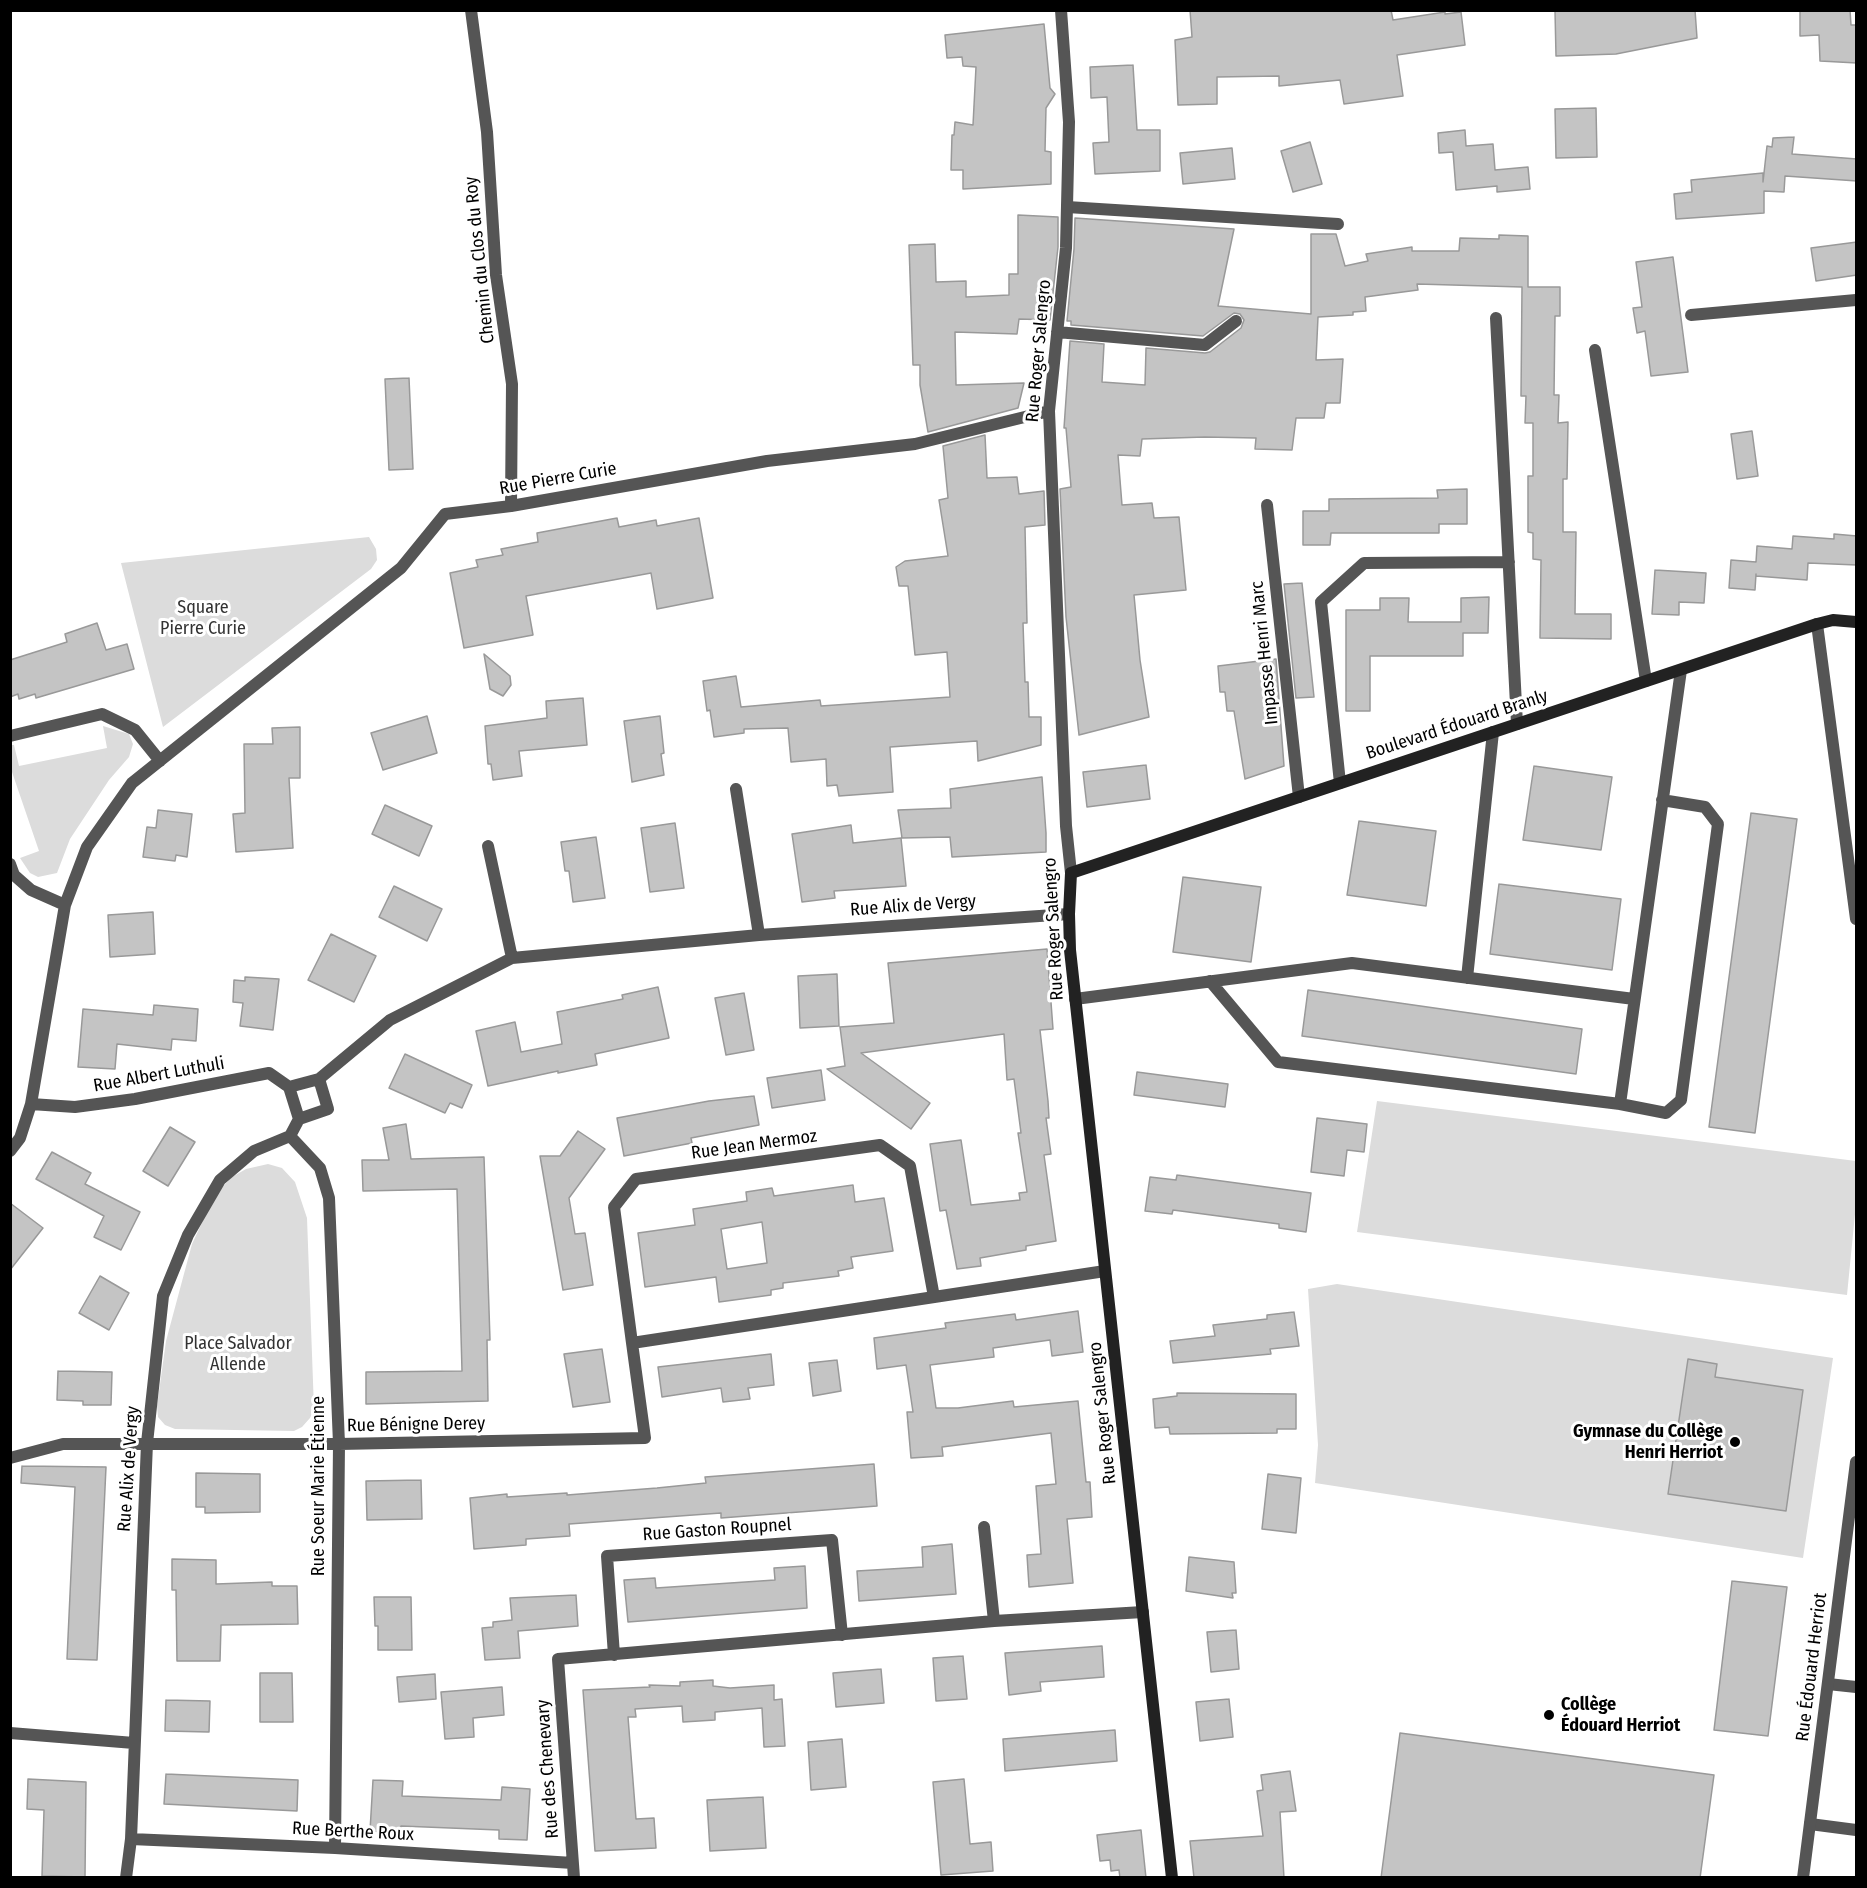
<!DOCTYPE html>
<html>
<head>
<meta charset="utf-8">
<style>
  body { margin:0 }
  #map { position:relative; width:1867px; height:1888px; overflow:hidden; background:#fff; font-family:"Fira Sans Condensed",sans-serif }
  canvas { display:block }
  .frame { position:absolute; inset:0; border:12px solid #000; pointer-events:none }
</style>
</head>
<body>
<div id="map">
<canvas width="1867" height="1888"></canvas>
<div class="frame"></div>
</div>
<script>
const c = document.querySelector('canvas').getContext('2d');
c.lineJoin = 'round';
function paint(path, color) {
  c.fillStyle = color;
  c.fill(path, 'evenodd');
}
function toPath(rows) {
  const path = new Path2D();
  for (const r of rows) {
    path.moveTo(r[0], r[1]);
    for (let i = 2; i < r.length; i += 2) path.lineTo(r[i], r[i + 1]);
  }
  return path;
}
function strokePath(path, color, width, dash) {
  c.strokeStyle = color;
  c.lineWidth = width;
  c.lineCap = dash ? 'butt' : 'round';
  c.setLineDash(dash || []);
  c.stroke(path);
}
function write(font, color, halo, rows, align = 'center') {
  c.font = font + ' "Fira Sans Condensed",sans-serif';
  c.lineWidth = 6;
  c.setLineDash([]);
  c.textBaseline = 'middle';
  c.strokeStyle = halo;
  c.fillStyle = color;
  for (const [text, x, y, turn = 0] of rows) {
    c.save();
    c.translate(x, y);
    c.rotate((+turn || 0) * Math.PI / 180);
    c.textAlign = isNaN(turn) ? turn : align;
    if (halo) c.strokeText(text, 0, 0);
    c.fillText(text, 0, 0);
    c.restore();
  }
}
const green = toPath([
  [369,537,376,549,377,560,371,569,163,727,121,563],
  [103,726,129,734,133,744,129,757,109,780,70,839,57,873,38,877,30,873,20,858,39,851,12,772,11,772,11,745,14,745,19,766,107,748],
  [1377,1101,1856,1161,1856,1204,1847,1295,1357,1232],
  [268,1164,282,1168,295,1182,307,1218,314,1409,310,1418,302,1427,294,1431,175,1429,165,1425,158,1417,157,1406,166,1341,192,1244,215,1195,232,1177,246,1169],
  [1337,1284,1833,1358,1803,1558,1315,1483,1318,1445,1308,1289]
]);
const building = toPath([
  [1190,10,1391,10,1393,20,1445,12,1445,14,1461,12,1465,45,1397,55,1403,96,1344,104,1340,80,1279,86,1279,76,1217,77,1217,104,1178,105,1175,40,1192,37,1190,10],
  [1695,10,1697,38,1616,54,1556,56,1555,11,1695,10],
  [1800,10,1850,10,1851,25,1857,25,1857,63,1820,61,1819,35,1800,36,1800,10],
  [1044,24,1050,88,1055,94,1046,108,1045,151,1051,152,1051,184,963,189,963,170,951,170,952,135,954,135,955,122,973,125,976,67,963,66,962,57,947,58,945,35,1044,24],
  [1133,65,1137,130,1160,130,1160,171,1095,174,1093,143,1109,142,1107,97,1091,98,1090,67,1133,65],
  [1596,108,1597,157,1556,158,1555,109,1596,108],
  [1465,130,1466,146,1493,144,1495,170,1528,167,1530,189,1497,192,1497,186,1456,190,1453,152,1439,153,1438,133,1465,130],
  [1794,137,1792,154,1857,159,1857,181,1785,176,1784,192,1764,191,1764,213,1676,219,1674,194,1692,192,1691,180,1763,173,1763,182,1767,146,1772,147,1773,138,1794,137],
  [1310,142,1322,184,1293,192,1281,151,1310,142],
  [1232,148,1235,179,1183,184,1180,153,1232,148],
  [1018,215,1058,217,1058,247,1050,320,1019,319,1017,334,955,332,956,385,1024,383,1018,408,928,432,920,385,920,365,913,365,909,245,935,244,936,282,966,281,966,297,1009,295,1009,274,1018,274,1018,215],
  [1075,218,1234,229,1218,306,1311,314,1311,234,1336,234,1345,266,1368,261,1366,254,1412,247,1412,251,1459,251,1460,238,1499,239,1499,235,1528,236,1528,287,1560,287,1560,316,1555,316,1554,395,1559,395,1558,423,1568,422,1567,479,1563,479,1563,532,1576,532,1575,614,1611,614,1611,639,1540,638,1541,560,1533,559,1533,533,1528,532,1528,476,1533,476,1533,423,1525,423,1526,396,1521,396,1522,287,1417,284,1418,290,1365,297,1366,311,1353,312,1353,315,1318,317,1316,360,1343,359,1340,403,1326,403,1324,418,1296,418,1292,450,1255,449,1256,438,1205,437,1142,439,1140,456,1118,455,1122,505,1152,503,1154,518,1179,517,1186,590,1134,595,1140,660,1149,717,1079,735,1066,617,1060,489,1071,487,1066,428,1064,428,1070,341,1104,344,1102,382,1145,385,1146,348,1205,353,1210,352,1241,328,1244,320,1240,314,1234,313,1203,336,1071,325,1071,321,1067,321,1074,249,1075,218],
  [1857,242,1857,275,1816,281,1811,248,1857,242],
  [1673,257,1688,372,1651,376,1645,331,1637,333,1633,308,1642,307,1636,262,1673,257],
  [409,378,413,469,389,470,385,379,409,378],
  [1752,431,1758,476,1737,479,1731,434,1752,431],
  [985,435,987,478,1017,477,1019,494,1044,491,1045,525,1025,527,1027,623,1023,623,1025,682,1028,682,1029,717,1041,717,1041,745,978,761,977,741,890,747,893,792,839,796,837,785,827,786,826,759,791,762,788,728,744,729,744,733,714,737,710,710,707,711,703,681,736,676,741,707,820,700,821,706,950,697,947,652,915,655,908,586,899,586,896,567,905,561,948,556,939,500,948,498,943,446,985,435],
  [1467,489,1467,524,1439,524,1439,533,1331,533,1330,545,1303,545,1303,511,1329,511,1329,499,1438,498,1437,490,1467,489],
  [617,518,619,527,656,520,657,526,699,518,713,598,657,609,651,573,526,596,533,635,464,648,450,573,478,567,476,560,503,555,501,549,538,542,537,533,617,518],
  [1834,534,1857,536,1857,565,1808,563,1807,580,1756,576,1756,574,1755,590,1729,588,1731,560,1756,562,1757,546,1792,549,1793,536,1834,539,1834,534],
  [1655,570,1706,573,1704,603,1679,602,1679,615,1652,614,1655,570],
  [1302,583,1314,697,1296,698,1284,584,1302,583],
  [1489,597,1488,633,1463,633,1463,656,1370,656,1370,711,1346,711,1346,610,1380,610,1380,598,1409,598,1408,622,1461,622,1461,598,1489,597],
  [97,623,106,650,127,644,134,669,36,698,35,694,19,699,18,694,10,697,10,660,67,642,65,634,97,623],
  [484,654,510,676,511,685,503,696,490,689,484,654],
  [1276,659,1284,766,1245,779,1234,711,1227,711,1225,692,1220,692,1218,666,1276,659],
  [583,698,587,745,519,751,522,776,493,780,491,764,488,764,485,726,547,718,546,701,583,698],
  [427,716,437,753,383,770,371,733,427,716],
  [660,716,664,753,661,754,664,775,632,782,624,721,660,716],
  [300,727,300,778,289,778,293,848,236,852,233,814,245,813,244,744,273,744,272,728,300,727],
  [1146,765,1150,799,1087,807,1083,772,1146,765],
  [1534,766,1612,777,1601,850,1523,840,1534,766],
  [1042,777,1046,833,1046,852,952,857,950,837,902,838,898,810,951,808,950,789,1042,777],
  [385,805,432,826,419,856,372,834,385,805],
  [158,810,192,814,187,857,176,855,175,861,143,857,147,827,156,828,158,810],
  [1751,813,1797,819,1755,1133,1709,1127,1751,813],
  [1359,821,1436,831,1426,906,1347,895,1359,821],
  [675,823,684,888,650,892,641,828,675,823],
  [851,825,853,843,901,838,906,886,834,891,835,898,802,902,792,834,851,825],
  [596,837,605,898,573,902,569,871,565,871,561,842,596,837],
  [1183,877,1261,887,1251,962,1173,952,1183,877],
  [1499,884,1621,899,1612,970,1490,954,1499,884],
  [394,886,442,909,427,941,379,917,394,886],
  [153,912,155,954,110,957,108,915,153,912],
  [331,934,376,956,354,1002,308,980,331,934],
  [1047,949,1053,1029,1040,1030,1048,1101,1049,1118,1046,1118,1051,1154,1044,1155,1056,1241,1026,1246,1026,1250,980,1258,981,1266,957,1269,946,1210,940,1211,930,1144,961,1140,971,1205,1020,1200,1019,1193,1027,1192,1018,1133,1021,1133,1014,1079,1007,1080,1004,1034,861,1053,930,1103,911,1129,827,1069,845,1066,840,1027,894,1023,888,963,1047,949],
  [837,974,839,1026,800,1028,798,976,837,974],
  [245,977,279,979,273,1030,240,1026,243,1003,233,1002,234,980,245,981,245,977],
  [658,987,669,1038,595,1054,597,1065,558,1073,558,1071,488,1086,476,1031,515,1022,521,1052,562,1044,557,1012,623,999,622,995,658,987],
  [1308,990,1582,1029,1576,1074,1302,1036,1308,990],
  [744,993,754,1050,726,1055,715,998,744,993],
  [154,1005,198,1009,196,1041,172,1039,171,1050,117,1044,115,1069,78,1067,83,1009,153,1015,154,1005],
  [405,1054,472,1085,462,1108,450,1103,445,1113,389,1088,405,1054],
  [821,1070,825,1100,772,1108,767,1078,821,1070],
  [1137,1072,1228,1084,1225,1107,1134,1095,1137,1072],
  [754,1096,759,1125,691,1138,692,1143,624,1156,617,1118,709,1101,754,1096],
  [1317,1118,1367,1124,1364,1152,1347,1150,1344,1176,1311,1172,1317,1118],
  [406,1124,411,1159,484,1157,490,1340,487,1340,488,1401,366,1404,366,1372,462,1371,457,1189,363,1191,362,1160,389,1160,383,1128,406,1124],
  [170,1127,195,1142,168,1186,143,1171,170,1127],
  [578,1131,605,1149,569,1198,575,1234,585,1233,593,1285,563,1290,540,1156,560,1156,578,1131],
  [52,1152,91,1173,85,1184,140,1212,121,1250,94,1237,104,1216,36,1179,52,1152],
  [1177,1175,1311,1193,1306,1232,1279,1228,1279,1224,1173,1210,1172,1214,1145,1211,1150,1177,1176,1180,1177,1175],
  [853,1185,855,1202,884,1198,893,1251,851,1257,853,1268,838,1271,839,1276,783,1283,783,1288,771,1290,771,1295,719,1302,716,1277,645,1287,638,1233,695,1225,693,1209,747,1201,746,1192,772,1188,774,1196,853,1185],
  [762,1222,767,1263,727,1269,721,1229,762,1222],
  [10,1203,43,1228,10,1270,10,1203],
  [100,1276,129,1293,109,1330,79,1313,100,1276],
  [1078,1311,1083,1352,1052,1356,1050,1340,993,1348,994,1357,930,1365,936,1408,958,1408,1013,1401,1014,1407,1078,1401,1086,1482,1090,1482,1092,1517,1067,1519,1073,1583,1029,1587,1027,1555,1041,1554,1036,1486,1056,1484,1051,1433,942,1447,943,1456,911,1458,907,1412,913,1412,906,1365,877,1369,874,1338,946,1328,945,1323,1015,1314,1016,1320,1078,1311],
  [1294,1312,1299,1346,1270,1349,1271,1354,1173,1363,1170,1341,1215,1336,1213,1325,1267,1319,1267,1315,1294,1312],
  [602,1349,610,1402,573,1407,564,1354,602,1349],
  [771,1354,774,1385,748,1388,750,1399,723,1402,721,1388,662,1397,658,1367,771,1354],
  [1688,1359,1717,1364,1715,1377,1803,1390,1786,1511,1668,1494,1688,1359],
  [837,1360,841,1391,813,1396,809,1363,837,1360],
  [58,1371,112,1372,111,1405,83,1405,83,1401,57,1400,58,1371],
  [1177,1393,1296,1394,1296,1429,1277,1429,1277,1433,1170,1434,1169,1427,1155,1428,1153,1399,1177,1396,1177,1393],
  [874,1464,877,1506,721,1518,721,1513,569,1524,570,1536,526,1539,526,1545,474,1549,470,1498,507,1494,507,1497,567,1493,567,1495,657,1488,706,1483,705,1477,874,1464],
  [22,1466,106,1467,97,1660,67,1659,75,1487,21,1483,22,1466],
  [196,1473,260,1474,260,1512,205,1513,205,1507,196,1507,196,1473],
  [1268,1474,1301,1478,1296,1533,1262,1529,1268,1474],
  [421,1480,422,1519,367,1520,366,1481,421,1480],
  [952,1544,956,1594,859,1601,857,1571,923,1567,922,1547,952,1544],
  [1189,1557,1234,1562,1236,1593,1232,1593,1233,1598,1186,1591,1189,1557],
  [172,1559,216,1560,216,1584,272,1582,272,1586,297,1586,298,1624,221,1625,220,1661,177,1661,176,1590,172,1590,172,1559],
  [805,1566,807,1608,628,1622,624,1580,655,1578,656,1588,775,1580,774,1568,805,1566],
  [1732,1581,1787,1587,1768,1736,1714,1730,1732,1581],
  [576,1595,578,1626,518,1631,520,1658,485,1660,482,1628,493,1627,493,1622,512,1620,510,1598,576,1595],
  [374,1597,411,1597,412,1650,378,1650,378,1626,375,1626,374,1597],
  [1236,1630,1239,1669,1211,1672,1207,1632,1236,1630],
  [1102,1646,1104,1677,1040,1682,1041,1691,1009,1695,1005,1653,1102,1646],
  [963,1656,967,1699,936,1701,933,1658,963,1656],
  [881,1669,884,1703,836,1707,833,1673,881,1669],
  [260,1673,292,1673,293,1722,260,1722,260,1673],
  [435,1674,436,1699,399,1702,397,1677,435,1674],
  [713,1680,713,1686,730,1688,774,1685,774,1700,782,1699,785,1746,764,1747,762,1708,715,1712,715,1720,683,1722,682,1706,635,1709,636,1717,628,1717,636,1819,654,1818,656,1848,595,1851,583,1690,650,1687,649,1685,680,1686,680,1682,713,1680],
  [502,1687,504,1715,473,1718,474,1737,445,1739,441,1692,502,1687],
  [1229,1699,1233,1737,1200,1741,1196,1702,1229,1699],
  [166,1700,210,1701,209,1732,165,1731,166,1700],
  [1115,1730,1117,1761,1005,1771,1003,1739,1115,1730],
  [1400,1733,1714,1775,1700,1878,1381,1878,1400,1733],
  [842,1739,846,1787,811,1790,808,1742,842,1739],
  [1290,1771,1296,1811,1280,1812,1284,1878,1194,1878,1190,1841,1263,1836,1257,1791,1263,1790,1261,1775,1290,1771],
  [166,1774,298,1780,297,1811,164,1804,166,1774],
  [28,1779,86,1782,85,1877,42,1876,44,1810,27,1809,28,1779],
  [964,1779,970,1844,991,1842,993,1871,941,1875,933,1782,964,1779],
  [373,1780,403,1781,402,1796,501,1800,502,1787,530,1789,527,1840,499,1839,499,1830,401,1826,400,1833,370,1831,373,1780],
  [763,1797,766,1848,710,1851,707,1800,763,1797],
  [1141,1830,1146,1878,1120,1878,1119,1870,1111,1871,1110,1860,1100,1861,1097,1835,1141,1830]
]);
const lane = toPath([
  [1067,207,1338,224],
  [1691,315,1856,300],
  [1496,318,1517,724],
  [1595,350,1646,681],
  [1340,783,1321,602,1364,563,1509,562],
  [1467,978,1493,732],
  [1210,981,1278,1062,1620,1104,1681,670],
  [1075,999,1352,963,1634,999],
  [1620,1104,1666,1113,1681,1100,1718,824,1705,807,1662,800],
  [1828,1684,1856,1687],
  [1810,1824,1856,1830]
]);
const street = toPath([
  [471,10,487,132,496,275,512,384,511,506],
  [1061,10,1069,122,1066,248,1049,411,1066,826,1071,873],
  [1057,332,1205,345,1236,321],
  [1267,505,1299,797],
  [1817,624,1856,919],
  [10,736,102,714,135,730,160,761],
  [736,789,759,935],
  [488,846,512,958],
  [10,864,14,875,31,890,65,905],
  [319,1079,328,1109,299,1119,289,1087,319,1079,390,1020,512,958,759,935,1069,914],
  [31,1104,75,1107,135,1099,269,1073,289,1087],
  [290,1136,320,1168,329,1198,339,1444,335,1848],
  [10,1151,20,1138,31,1104,65,905,87,847,132,783,401,568,445,514,511,506,767,461,915,444,1049,411],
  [632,1343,614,1207,636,1179,880,1145,910,1166,934,1297],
  [10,1458,63,1444,339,1444,645,1438,632,1343,1105,1271],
  [984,1527,994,1621],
  [614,1655,607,1556,832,1540,842,1635],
  [10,1733,134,1743],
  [131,1839,335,1848,573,1863],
  [126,1878,131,1839,147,1443,163,1296,188,1235,220,1180,254,1151,290,1136,299,1119],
  [574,1878,558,1659,994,1621,1143,1612],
  [1803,1878,1856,1462]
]);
const secondary = toPath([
  [1172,1878,1070,950,1069,914,1071,873,1817,624,1833,620,1856,622]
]);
const markers = [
  [1735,1442,6,"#000"],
  [1549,1715,6,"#000"]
];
const streetNames = [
  ["Chemin du Clos du Roy",480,260,-96],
  ["Rue Roger Salengro",1039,351,-85],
  ["Rue Pierre Curie",558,479,-10],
  ["Impasse Henri Marc",1265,653,-96],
  ["Boulevard Édouard Branly",1457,725,-18],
  ["Rue Alix de Vergy",913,906,-4],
  ["Rue Roger Salengro",1054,929,-93],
  ["Rue Albert Luthuli",159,1075,-10],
  ["Rue Jean Mermoz",754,1145,-8],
  ["Rue Roger Salengro",1103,1413,-96],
  ["Rue Bénigne Derey",416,1425,-1],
  ["Rue Alix de Vergy",129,1469,-86],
  ["Rue Soeur Marie Étienne",319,1486,-90],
  ["Rue Gaston Roupnel",717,1530,-4],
  ["Rue Édouard Herriot",1812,1667,-83],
  ["Rue des Chenevary",548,1769,-94],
  ["Rue Berthe Roux",353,1832,3]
];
const parkNames = [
  ["Square",203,608],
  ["Pierre Curie",203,629],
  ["Place Salvador",238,1344],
  ["Allende",238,1365]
];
const poiNames = [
  ["Gymnase du Collège",1723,1432],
  ["Henri Herriot",1723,1453],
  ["Collège",1561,1705,"left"],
  ["Édouard Herriot",1561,1726,"left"]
];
paint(green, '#dcdcdc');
paint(building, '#c4c4c4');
strokePath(building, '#999', 1.5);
strokePath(lane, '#555', 12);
strokePath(street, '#555', 12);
strokePath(secondary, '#222', 12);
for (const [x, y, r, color] of markers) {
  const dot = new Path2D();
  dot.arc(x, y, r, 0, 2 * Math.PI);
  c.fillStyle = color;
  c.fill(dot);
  strokePath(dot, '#fff', 2);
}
write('18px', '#000', '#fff', streetNames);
write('18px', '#333', '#fff', parkNames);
write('bold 18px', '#000', '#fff', poiNames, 'right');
</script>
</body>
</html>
